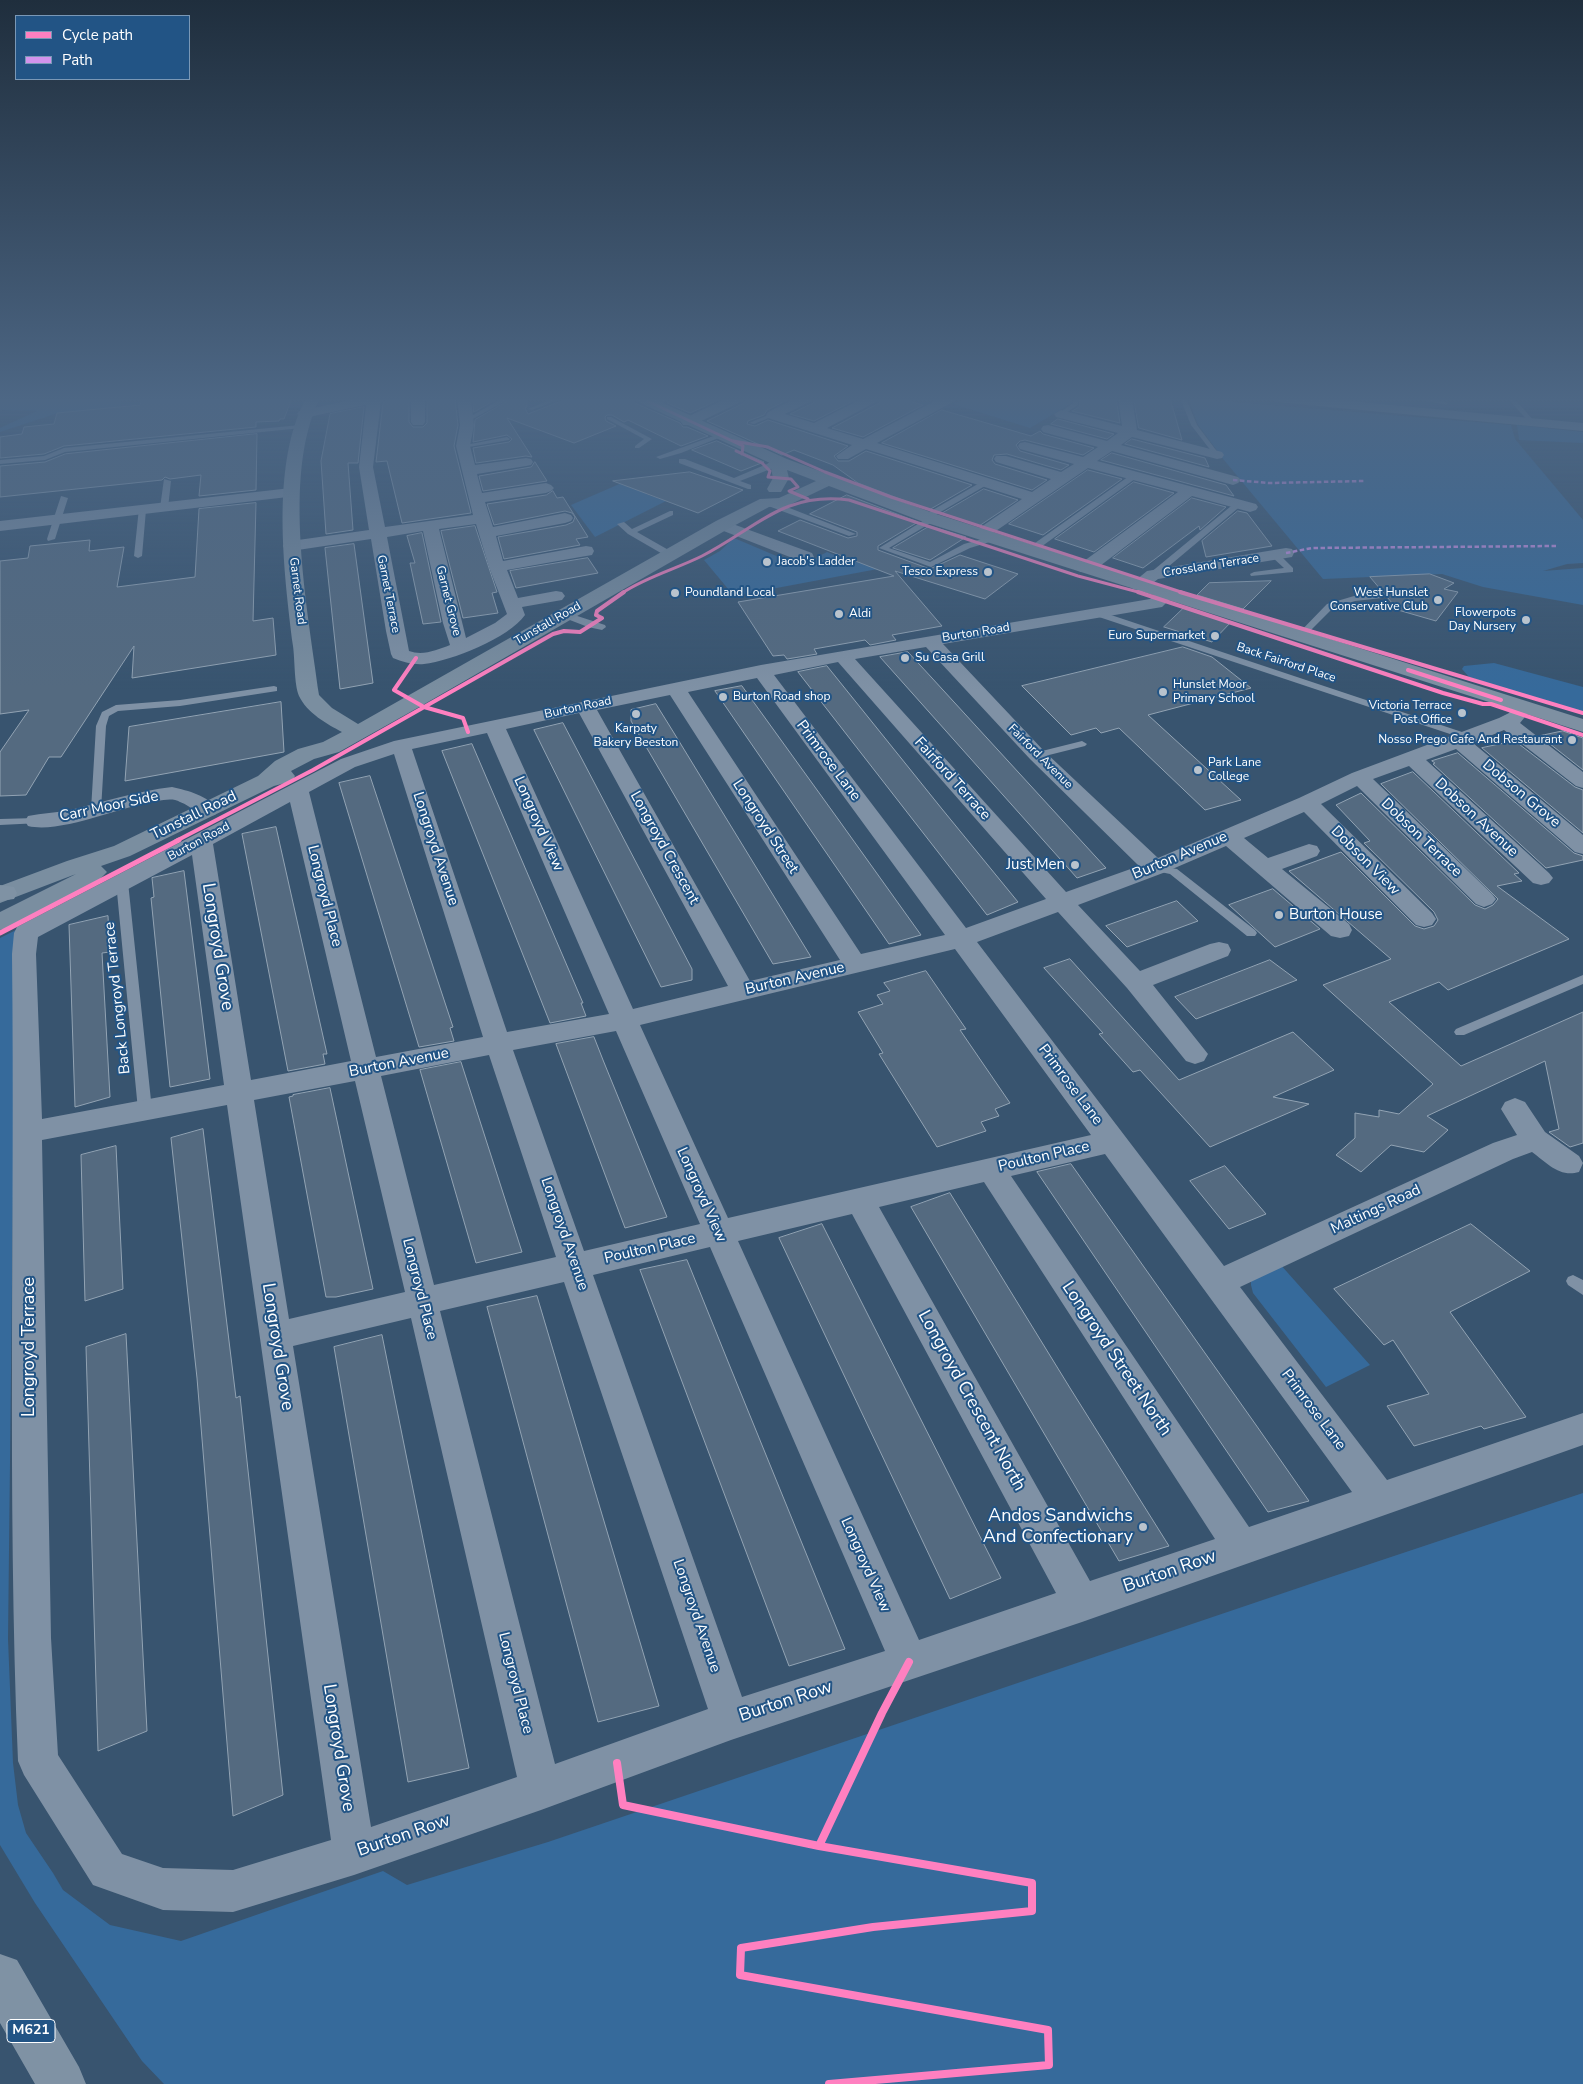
<!DOCTYPE html>
<html>
<head>
<meta charset="utf-8">
<style>
	body { margin:0 }
	#map { position:relative; width:1583px; height:2084px; overflow:hidden; background:#38546f; font-family:"Nunito Sans",sans-serif }
	canvas { display:block }
	.legend { position:absolute; left:15px; top:15px; width:175px; height:65px; box-sizing:border-box; background:#225485; border:1px solid #7a98b6; margin:0; padding:6px 9px; list-style:none; font-size:15px; color:#fff }
	.legend li { display:flex; align-items:center; gap:10px; height:25px }
	.legend b { width:25px; border:1px solid #7a98b6 }
</style>
</head>
<body>
<div id="map">
<canvas width="1583" height="2084"></canvas>
<ul class="legend">
<li><b style="height:6px;background:#ff80c0"></b>Cycle path</li>
<li><b style="height:6px;background:#d193ec"></b>Path</li>
</ul>
</div>
<script>
const g = document.querySelector('canvas').getContext('2d');
g.lineJoin = 'round';
function fillPath(path, color) { g.fillStyle = color; g.fill(path, 'evenodd'); }
function strokePath(path, color, width, dash) { g.strokeStyle = color; g.lineWidth = width; g.lineCap = dash ? 'butt' : 'round'; g.setLineDash(dash || []); g.stroke(path); }
function label(font, color, halo, rows, align = 'center') {
  g.font = font + ' "Nunito Sans",sans-serif'; g.lineWidth = 4; g.setLineDash([]); g.textBaseline = 'middle'; g.strokeStyle = halo; g.fillStyle = color; for (const [text, x, y, turn = 0] of rows) {
    g.save(); g.translate(x, y); g.rotate((+turn || 0) * Math.PI / 180); g.textAlign = isNaN(turn) ? turn : align; if (halo) g.strokeText(text, 0, 0); g.fillText(text, 0, 0); g.restore();
  }
}
const green = new Path2D(`
	M0 398H122L120 407 58 413 0 432V428L37 411 0 410Z
	M965 398H1072V403L1030 428 953 404Z
	M1188 398 1511 425 1515 439 1583 520V563L1567 564 1543 571 1583 568V605L1483 587 1442 574 1323 579 1224 460 1198 425Z
	M1517 425 1583 432V443L1519 440Z
	M631 479 639 491 645 490 646 494 666 501 595 537 571 505Z
	M734 538 800 566 827 552 854 563 859 560 883 568 734 596 704 560 720 551Z
	M1494 663 1583 687V713L1469 677 1462 669 1464 666Z
	M16 930 8 1639 13 1763 18 1805 26 1833 53 1873 63 1890 110 1925 181 1941 383 1871 407 1885 548 1842 1319 1581 1583 1493V2084H164L142 2061 35 1903 0 1845V938Z
	M1279 1263 1370 1365 1326 1387 1253 1293 1251 1285V1279Z`);
const building = new Path2D(`
	M141 398H292L284 419H280L279 421 256 422V427L64 446 44 454 0 458V437L22 434 24 427 54 424 57 413 140 405Z
	M389 398H409V422L413 427H423L427 423V398H455L458 425 454 446 471 513 402 523 387 461 376 462 383 403Z
	M473 398H499L474 412Z
	M513 398H527V407L525 408 528 414 569 398H632L635 403 680 423 683 427H687L708 436 681 446 628 420 624 422 612 415H607L605 417 606 421 616 426 574 443 507 418 532 457 526 456 476 463 473 448 509 442 512 439 507 435 473 442 475 420Z
	M674 398H723L690 413 667 403Z
	M747 398H792L767 410 764 415 748 421 747 424 755 426 768 420 848 446 834 456 838 461H849L866 451 972 485 929 510 858 483 833 465 794 450 782 455 707 421 744 403Z
	M816 398H859L814 421 790 414 813 403Z
	M882 398H900L923 405 863 437 832 428 879 403Z
	M1080 398H1116L1120 423 1072 411 1079 407Z
	M1134 398H1170L1182 440 1139 428Z
	M364 407 358 463H348L353 530 326 534 321 461 330 414Z
	M942 410 1031 436 1040 431 1043 434 1094 448 1083 455 1025 440 1020 441 1016 445 1020 451 1069 465 1061 470 1007 454 994 455 992 460 995 464 1047 480 1032 490 882 443Z
	M1058 419 1114 434 1107 439 1051 424Z
	M257 434 256 490 199 496 201 475 170 479 165 477 162 480 0 497V466L45 462 65 454Z
	M1132 439 1205 458 1209 467 1125 444Z
	M717 441 764 462 741 471 692 450Z
	M1112 453 1226 485 1234 496 1101 460Z
	M535 462 547 481 483 491 479 476 531 467Z
	M1088 470 1122 479 1043 535 1009 524Z
	M690 472 743 490 698 513 613 481Z
	M1134 482 1174 493 1094 552 1055 539Z
	M984 489 1018 500 979 526 941 514Z
	M553 491 557 498 563 497 588 537 576 539 580 545 504 559 498 537 566 525 573 522 575 517 572 513 565 511 494 525 487 504 546 495Z
	M847 495 918 522 878 546V550L930 569 960 555 1018 574 985 599 895 571 942 626 892 635 896 640 870 645 865 640 814 649 817 654 787 659 784 655 773 656 738 602 894 576 778 531 800 520 848 538 857 536V532L810 514Z
	M1192 498 1226 507 1200 530 1199 526 1143 568 1113 558Z
	M256 503 253 621 273 618 276 655 132 678 134 646 61 757H49L26 795 0 796V752L29 710 0 714V561L28 558 30 546 90 540 89 551 124 547 117 587 195 577 199 509Z
	M1238 511 1247 513 1272 546 1206 557 1202 541Z
	M475 526 497 592 492 593 498 613 463 618 441 531Z
	M930 526 966 537 930 560 893 548Z
	M422 533 441 622 423 624 410 563H415L407 536Z
	M354 544 373 683 340 689 325 548Z
	M588 558 598 573 516 588 510 571Z
	M1430 574 1454 583 1444 589 1458 592 1436 621 1398 610 1370 577Z
	M1271 581 1243 609 1197 595 1209 583Z
	M1185 607 1231 622 1212 642 1164 627Z
	M1183 647 1212 657 1251 688 1148 715 1241 800 1205 810 1119 728 1101 733 1096 728 1071 735 1022 686Z
	M908 652 932 678 1106 868 1077 878 880 657Z
	M827 666 942 809 1018 902 987 915 798 672Z
	M742 686 838 819 921 935 889 944 715 691Z
	M281 702 284 752 125 781 129 727Z
	M656 704 674 733 811 957 773 964 631 721V710Z
	M563 723 692 969V980L661 987 534 730Z
	M1563 731 1583 738V770L1540 736Z
	M1515 741 1575 787 1583 790V833L1482 748Z
	M472 744 583 1003H581L586 1016 550 1023 442 751Z
	M1458 753 1574 853 1583 856V860L1546 868 1433 764 1435 763 1432 761Z
	M1413 772 1519 873 1514 874 1522 881 1497 886 1569 939 1448 990 1439 982 1389 1002 1461 1066 1583 1012V1143L1570 1147 1549 1132 1559 1129 1545 1061 1427 1116 1448 1130 1424 1152 1391 1145 1361 1172 1336 1155 1355 1138V1113L1379 1117V1110L1399 1114 1433 1084 1323 985 1391 959 1289 871 1341 852 1415 926 1424 929 1434 926 1438 920 1434 912 1364 843 1370 841 1336 805 1361 793 1475 905 1485 909 1493 905 1498 899 1381 784Z
	M370 776 453 1027 450 1028 454 1041 419 1047 339 783Z
	M276 827 327 1054H323L325 1064 288 1071 242 834Z
	M184 871 210 1079 170 1087 151 898 154 897 152 878Z
	M1273 889 1320 929 1275 947 1229 905Z
	M1177 901 1198 921 1127 947 1106 926Z
	M108 916 110 952 102 953 110 1097 75 1107 69 925Z
	M1070 959 1179 1080 1293 1032 1334 1070 1273 1097 1309 1104 1210 1147 1140 1070 1133 1072 1099 1034 1103 1033 1044 968Z
	M1270 960 1297 980 1196 1019 1175 997Z
	M926 971 966 1029 960 1030 1010 1103 995 1109 999 1116 981 1122 986 1131 937 1147 879 1054 883 1053 858 1012 883 1004 877 995 890 991 884 983Z
	M594 1037 603 1060 667 1217 625 1228 556 1044Z
	M461 1062 522 1252 476 1263 420 1070Z
	M330 1088 373 1289 336 1297H326L289 1097 293 1096V1095Z
	M203 1129 236 1398 240 1396 283 1795 233 1816 197 1378 171 1138Z
	M116 1146 123 1289 85 1301 81 1155Z
	M1071 1164 1256 1425 1309 1501 1268 1512 1037 1172Z
	M1225 1166 1266 1214 1229 1229 1190 1181Z
	M950 1193 1070 1388 1169 1546 1119 1561 911 1207Z
	M822 1224 1001 1578 950 1599 779 1238Z
	M1471 1224 1530 1271 1450 1312 1526 1417 1484 1429 1481 1426 1414 1446 1387 1406 1429 1394 1393 1340 1384 1345 1334 1289Z
	M687 1260 731 1369 845 1649 789 1666 640 1270Z
	M537 1296 659 1706 598 1722 487 1307Z
	M126 1334 147 1731 98 1751 86 1347Z
	M382 1335 469 1768 408 1782 334 1347Z`);
const lane = new Path2D(`
	M503 398H511L469 421 464 420Z
	M555 398H564L532 410 527 409Z
	M664 398H672L656 406 651 405Z
	M1072 398H1078V405L1063 415H1059V413L1073 403Z
	M1180 398H1186L1197 425 1219 454V456H1215L1191 425Z
	M1411 398H1427L1449 403 1446 405Z
	M1507 398H1514L1534 421V423H1530Z
	M771 414 776 415 754 424 749 423Z
	M607 417H611L652 439 639 448H635V446L644 439 607 419Z
	M300 425 303 427 302 428 65 452 45 460 0 464V460L44 456 64 448Z
	M719 434 722 436 721 437 681 453 660 459 656 457Z
	M507 437 510 439 509 440 463 448 460 446Z
	M679 459H685L734 478 767 464 774 459 781 461 773 468 740 481 751 485V489H748L679 463Z
	M1132 474 1139 476 1034 552H1028V548Z
	M164 479 171 481 168 508 164 510 160 508Z
	M983 481 990 483 932 517 935 519 934 521 889 548 930 562 964 544 993 536H996V540L970 548 931 567 879 548 926 519 923 517 924 515Z
	M61 496 68 498 55 539 48 541 47 539Z
	M763 500H769L856 534 849 536 763 504Z
	M1236 502 1243 504 1156 577H1150V573Z
	M139 508 146 510 142 556 138 558 134 556Z
	M670 511H673V515L637 532 672 552V556H666L628 534 617 524 624 522 632 529Z
	M1272 553H1278L1293 568V572L1251 576 1250 574 1254 572 1284 568 1272 557Z
	M1379 593 1382 594V598L1355 601 1333 608 1302 639 1295 637 1327 604 1354 596Z
	M1096 610 1471 735 1473 737 1468 740 1093 615 1092 613Z
	M565 612 605 625 606 627 602 630 588 627 562 617 561 615Z
	M274 686 277 687V691L180 706 118 711 109 716 106 726 101 810 96 813 91 810 96 726 102 712 116 705 180 700Z
	M1082 741 1087 744 1085 746 1037 758 1032 755 1034 753Z
	M36 818 40 819 41 821 40 823 0 825V819Z
	M1155 865 1177 869 1255 930 1257 933 1255 936H1247L1170 874 1151 870 1150 868 1151 866Z
	M122 878 128 882 152 1110 150 1114H140L138 1110 116 882Z
	M1583 975V984L1464 1035H1456L1454 1032 1456 1029Z
	M1573 1275 1583 1280V1295L1568 1285 1566 1281 1568 1277Z`);
const street = new Path2D(`
	M360 398H387L381 402 373 467 385 527 473 515 456 446 460 425 457 398H471L474 425 470 446 475 465 526 458 531 459 533 462 531 465 526 466 477 474 482 493 546 483 551 485 554 488 551 491 546 493 485 502 493 527 565 513 571 515 573 518 571 521 565 523 496 536 503 561 586 546 592 547 594 551 592 555 586 556 507 570 518 598 556 591 562 592 565 596 562 600 522 607 525 615C509 638 451 661 424 664 414 665 403 662 393 658L391 654 386 631 371 539 291 551 285 550 283 546 285 542 291 541 369 530 359 467 366 405 304 418 297 414 299 411ZM476 524 489 567 507 614 495 623 466 638 439 529ZM423 531 443 623 450 645C437 650 423 656 409 651L387 537Z
	M411 398H425V422L423 425H413L411 422Z
	M727 398H745L743 401 693 425H683L681 422 683 419Z
	M796 398H814L812 401 785 414 814 423 863 398H880L878 401 827 428 863 439 940 398H957L955 401 877 443 1032 492 1051 479 996 462 994 459 996 456H1006L1061 472 1074 464 1020 449 1018 446 1020 443 1025 442 1083 457 1098 447 1043 432 1041 429 1043 426 1048 425 1107 441 1118 433 1056 417 1054 414 1061 410 1122 426 1118 398H1132L1137 430 1222 452 1224 455 1222 458 1217 459 1132 437 1121 445 1238 477 1241 480 1238 483 1233 485 1112 451 1097 461 1256 504 1258 507 1256 510 1250 512 1192 496 1092 572H1080L1078 568 1080 564 1178 492 1088 468 987 537H975L973 534 975 531 1022 499 866 449 848 459H838L836 456 852 445 768 418 766 415 768 412Z
	M1268 398H1319L1583 423V431L1275 402Z
	M291 488 296 490 299 493 296 496 0 531V521Z
	M722 520 812 553 814 557 812 561H800L716 528 714 525 716 522Z
	M1286 548 1292 549 1294 553 1292 557 1158 579C1150 585 1144 591 1133 589L1130 585 1147 571 1153 570Z
	M1166 589 1172 590 1175 594 1162 607 943 644 1044 751 1158 858 1299 798 1352 773 1499 718 1509 713 1516 703 1523 701 1530 703 1533 707 1520 723 1583 772V788L1576 786 1504 730 1473 743 1583 835V854L1575 852 1456 749 1426 760 1549 873 1553 878 1549 883 1541 885 1533 883 1409 766 1373 779 1492 894 1496 899 1492 904 1484 907 1476 904 1357 786 1321 804 1432 913 1436 919 1432 925 1424 927 1416 925 1304 812 1244 838 1268 858 1309 844 1317 846 1320 851 1317 856 1282 869 1349 924 1352 930 1349 936 1340 938 1331 936 1226 846 1163 873 1078 905 1140 971 1210 944 1219 942 1228 944 1231 950 1228 956 1153 985 1208 1054 1204 1061 1195 1064 1186 1061 1127 988 1058 912 977 942 1224 1266 1493 1143 1517 1135 1501 1109 1505 1102 1515 1098 1525 1102 1545 1132 1579 1156 1583 1163 1579 1172C1560 1178 1547 1163 1532 1152L1513 1159 1240 1287 1387 1480 1583 1413V1445L1082 1622 731 1740 541 1810 354 1875 233 1912 163 1910 93 1885 24 1775 18 1761C7 1492 15 1223 12 954L14 933 17 927 341 759 394 741 761 665 1150 599 1160 590ZM926 647 1030 759 1139 866 1066 892 855 659ZM838 662 1046 899 966 928 774 675ZM757 678 945 935 861 954 688 692ZM670 695 840 960 750 981 597 710ZM579 713 728 986 633 1009 506 729ZM487 733 609 1014 507 1032 412 749ZM394 754 483 1037 376 1057 309 792 355 767ZM290 802 351 1061 251 1080 213 844ZM192 855 224 1085 42 1119 36 954 38 937ZM955 949 1091 1135 728 1218 640 1025ZM616 1031 700 1224 584 1251 513 1050ZM489 1055 556 1257 434 1285 381 1076ZM355 1081 405 1292 289 1319 254 1100ZM227 1105 331 1840 233 1870 163 1868 122 1854 58 1755 51 1638 42 1140ZM1105 1154 1352 1492 1249 1527 1011 1176ZM984 1182 1215 1539 1090 1581 879 1207ZM852 1214 1056 1593 919 1640 738 1241ZM710 1247 885 1651 742 1697 593 1275ZM564 1282 708 1709 555 1764 440 1311ZM411 1318 517 1777 371 1827 293 1346Z
	M172 787C189 791 207 795 218 810L215 815C199 819 194 807 180 802 173 798 165 800 157 801 122 806 61 834 28 826L25 821 28 816C42 813 56 813 70 810 104 802 137 791 172 787Z`);
const secondary = new Path2D(`
	M306 398H320C281 475 308 611 319 695L332 708 358 724 716 521 760 499 779 498 827 476 833 478 835 481 833 484 787 506 769 507 728 529 421 706 339 752 314 759 291 771 295 776 292 781 274 786 130 856 101 866 107 872 95 884 9 928 0 930V912L76 874 0 903V886L67 861 114 846 258 776 275 761 298 749 323 742 342 732C327 724 307 713 299 696 294 684 295 660 293 646 284 573 270 465 306 398Z`);
const primary = new Path2D(`
	M634 398H652L787 459 933 513 1583 719V732L921 521 787 470 789 478 781 492H769L767 489 773 478 770 463 636 401Z`);
const highway = new Path2D(`
	M0 885 14 887 17 893 14 899 0 901Z
	M0 1954 17 1960 79 2067 86 2084H35L0 2023Z`);
const quiet = new Path2D(`
	M1233 480 1269 483 1364 481
	M1286 553 1312 548 1557 546`);
const cyclewayFar3 = new Path2D(`
	M641 398 743 446 742 454
	M733 441 768 447 825 472 891 497 1184 593
	M736 451 762 463 770 471 768 477 791 479 798 487 789 491 808 499
	M622 593C648 576 676 569 702 556 755 529 784 491 849 500L1078 576 1142 593`);
const cyclewayFar2 = new Path2D(`
	M1138 592 1443 693 1483 704H1491L1583 735
	M1180 592 1583 713
	M416 658 394 690 424 707 463 718 468 732
	M1408 670 1501 700
	M176 841 313 770 553 634 564 631 580 632 602 618 596 615 597 611 624 592`);
const cyclewayFar1 = new Path2D(`
	M0 933 179 840`);
const cycleway = new Path2D(`
	M617 1763 623 1805 819 1846 1032 1883V1911L873 1927 741 1948 740 1975 1048 2030 1049 2065 829 2084
	M819 1846 882 1713 909 1662`);
const markers = [
	[767,562,5,"#b9c3cd"],
	[988,572,5,"#b9c3cd"],
	[675,593,5,"#b9c3cd"],
	[1438,600,5,"#b9c3cd"],
	[839,614,5,"#b9c3cd"],
	[1526,620,5,"#b9c3cd"],
	[1215,636,5,"#b9c3cd"],
	[905,658,5,"#b9c3cd"],
	[1163,692,5,"#b9c3cd"],
	[723,697,5,"#b9c3cd"],
	[1462,713,5,"#b9c3cd"],
	[636,714,5,"#b9c3cd"],
	[1572,740,5,"#b9c3cd"],
	[1198,770,5,"#b9c3cd"],
	[1075,865,5,"#b9c3cd"],
	[1279,915,5,"#b9c3cd"],
	[1143,1527,5,"#b9c3cd"]
];
const farPoinames = [
	["Jacob's Ladder",777,562],
	["Tesco Express",978,572,"right"],
	["Poundland Local",685,593],
	["West Hunslet",1428,593,"right"],
	["Conservative Club",1428,607,"right"],
	["Flowerpots",1516,613,"right"],
	["Day Nursery",1516,627,"right"],
	["Aldi",849,614],
	["Euro Supermarket",1205,636,"right"],
	["Su Casa Grill",915,658],
	["Hunslet Moor",1173,685],
	["Primary School",1173,699],
	["Burton Road shop",733,697],
	["Victoria Terrace",1452,706,"right"],
	["Post Office",1452,720,"right"],
	["Karpaty",636,729,"center"],
	["Bakery Beeston",636,743,"center"],
	["Nosso Prego Cafe And Restaurant",1562,740,"right"],
	["Park Lane",1208,763],
	["College",1208,777]
];
const farStreetnames = [
	["Crossland Terrace",1211,566,-9],
	["Garnet Road",297,591,83],
	["Garnet Terrace",388,594,79],
	["Garnet Grove",448,601,76],
	["Tunstall Road",548,624,-30],
	["Burton Road",976,633,-9],
	["Back Fairford Place",1286,663,18],
	["Burton Road",578,708,-12],
	["Fairford Avenue",1040,757,45],
	["Burton Road",199,842,-28]
];
const shields = [
	[31,2031,48]
];
const shieldNames = [
	["M621",31,2031]
];
const streetNames = [
	["Primrose Lane",828,761,53],
	["Fairford Terrace",952,779,48],
	["Dobson Grove",1521,794,40],
	["Carr Moor Side",109,807,-12],
	["Tunstall Road",194,816,-26],
	["Dobson Avenue",1476,818,43],
	["Longroyd View",538,824,66],
	["Longroyd Street",765,827,57],
	["Dobson Terrace",1421,838,44],
	["Longroyd Crescent",664,848,61],
	["Longroyd Avenue",435,849,72],
	["Burton Avenue",1180,856,-23],
	["Dobson View",1365,861,45],
	["Longroyd Place",324,896,76],
	["Burton Avenue",795,979,-13],
	["Back Longroyd Terrace",118,998,-96],
	["Burton Avenue",399,1063,-11],
	["Primrose Lane",1070,1085,53],
	["Poulton Place",1044,1157,-13],
	["Longroyd View",701,1195,66],
	["Maltings Road",1376,1210,-25],
	["Longroyd Avenue",564,1234,71],
	["Poulton Place",650,1249,-13],
	["Longroyd Place",419,1289,76],
	["Primrose Lane",1313,1410,53],
	["Longroyd View",865,1565,66],
	["Longroyd Avenue",696,1616,71],
	["Longroyd Place",515,1683,76]
];
const poiNames = [
	["Just Men",1065,865],
	["Burton House",1289,915,"left"]
];
const nearStreetnames = [
	["Longroyd Grove",217,947,81],
	["Longroyd Terrace",30,1347,-90],
	["Longroyd Grove",277,1347,81],
	["Longroyd Street North",1116,1359,56],
	["Longroyd Crescent North",971,1401,61],
	["Burton Row",1170,1572,-19],
	["Burton Row",786,1702,-18],
	["Longroyd Grove",338,1748,81],
	["Burton Row",404,1836,-19]
];
const nearPoinames = [
	["Andos Sandwichs",1133,1517],
	["And Confectionary",1133,1538]
];
fillPath(green, '#366a9b');
fillPath(building, '#546a80');
strokePath(building, '#92a3b3', 1);
fillPath(lane, '#7f91a5');
fillPath(street, '#7f91a5');
fillPath(secondary, '#7a8ea0');
fillPath(primary, '#7e90a2');
fillPath(highway, '#7f92a4');
strokePath(quiet, '#d193ec', 2.5, [4.5, 2.5]);
strokePath(cyclewayFar3, '#ff80c0', 3);
strokePath(cyclewayFar2, '#ff80c0', 4);
strokePath(cyclewayFar1, '#ff80c0', 5);
strokePath(cycleway, '#ff80c0', 8);
const sky = g.createLinearGradient(0, 0, 0, 690);
sky.addColorStop(0, '#1f2e3d');
sky.addColorStop(0.58, '#4d6785');
sky.addColorStop(1, '#4d678500');
g.fillStyle = sky;
g.fillRect(0, 0, 1583, 690);
for (const [x, y, r, color] of markers) { const dot = new Path2D(); dot.arc(x, y, r, 0, 2 * Math.PI); g.fillStyle = color; g.fill(dot); strokePath(dot, '#225485', 2); }
label('12px', '#fff', '#225485', farPoinames, 'left');
label('12px', '#fff', '#225485', farStreetnames);
for (const [x, y, w] of shields) { const box = new Path2D(); box.roundRect(x - w / 2, y - 11.5, w, 23, 4); g.fillStyle = '#225485'; g.fill(box); strokePath(box, '#fff', 1); }
label('bold 14px', '#fff', null, shieldNames);
label('15px', '#fff', '#225485', streetNames);
label('15px', '#fff', '#225485', poiNames, 'right');
label('18px', '#fff', '#225485', nearStreetnames);
label('18px', '#fff', '#225485', nearPoinames, 'right');
</script>
</body>
</html>
